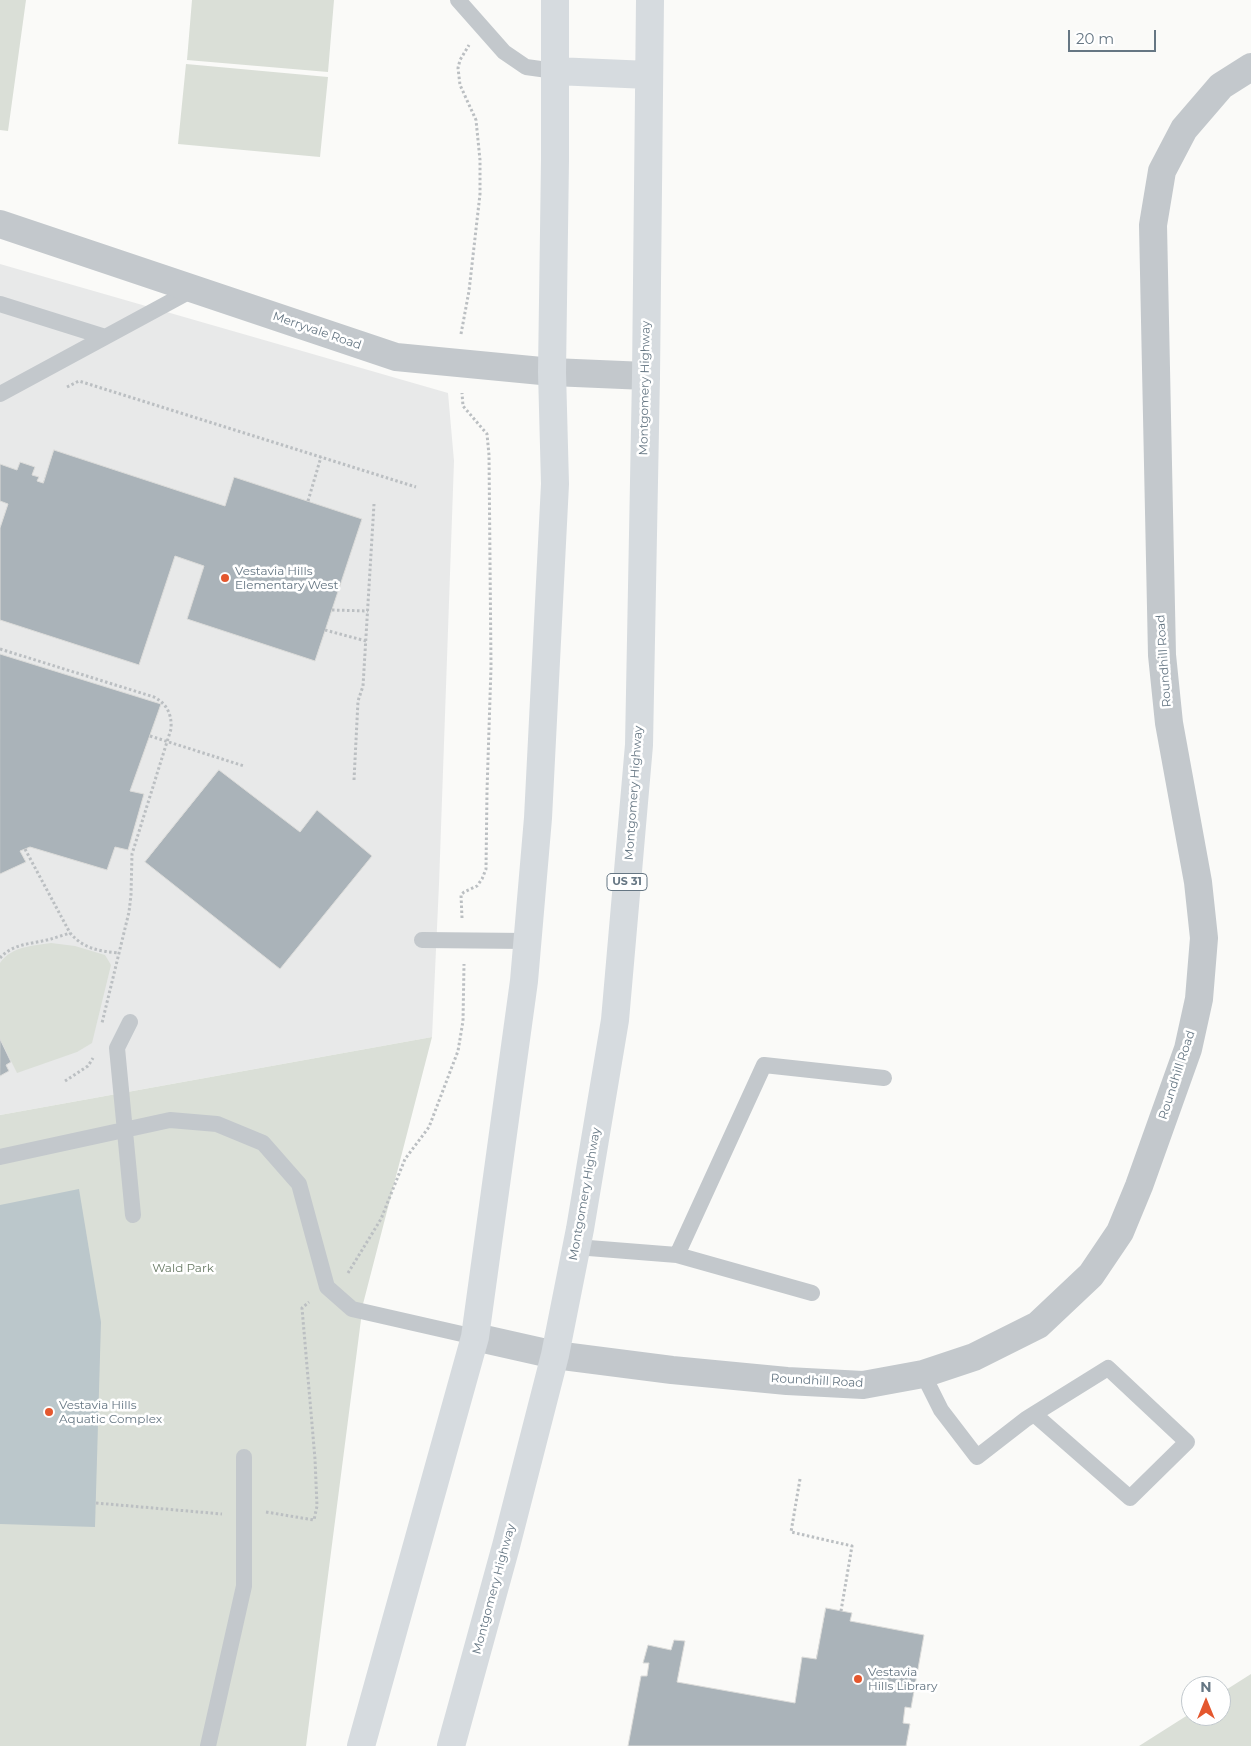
<!DOCTYPE html>
<html>
<head>
<meta charset="utf-8">
<style>
	body { margin:0 }
	#map { position:relative; width:1251px; height:1746px; overflow:hidden; background:#fafaf8; font-family:Montserrat,sans-serif }
	canvas { display:block }
	.north { position:absolute; left:1181px; top:1676px; width:50px; height:50px; box-sizing:border-box; background:#fff; border:1px solid #c1c8cd; border-radius:50%; rotate:0deg; font-size:14px; font-weight:700; line-height:20px; text-align:center; color:#657683 }
	.north::after { content:''; display:block; margin:auto; width:18px; height:22px; background:#e4572e; clip-path:polygon(50% 0,100% 100%,50% 72%,0 100%) }
	.scale { position:absolute; left:1068px; top:30px; width:88px; height:22px; box-sizing:border-box; border:2px solid #657683; border-top:0; padding-left:6px; font-size:15px; line-height:18px; white-space:nowrap; color:#657683; -webkit-text-stroke:4px #fff; paint-order:stroke }
</style>
</head>
<body>
<div id="map">
<canvas width="1251" height="1746"></canvas>
<div class="north">N</div>
<div class="scale">20 m</div>
</div>
<script>
const g = document.querySelector('canvas').getContext('2d');
g.lineJoin = 'round';
function fillPath(path, color) { g.fillStyle = color; g.fill(path, 'evenodd'); }
function strokePath(path, color, width, dash) { g.strokeStyle = color; g.lineWidth = width; g.lineCap = dash ? 'butt' : 'round'; g.setLineDash(dash || []); g.stroke(path); }
function label(font, color, halo, rows, align = 'center') {
  g.font = font + ' Montserrat,sans-serif'; g.lineWidth = 5; g.setLineDash([]); g.textBaseline = 'middle'; g.strokeStyle = halo; g.fillStyle = color; for (const [text, x, y, turn = 0] of rows) {
    g.save(); g.translate(x, y); g.rotate((+turn || 0) * Math.PI / 180); g.textAlign = isNaN(turn) ? turn : align; if (halo) g.strokeText(text, 0, 0); g.fillText(text, 0, 0); g.restore();
  }
}
const built = new Path2D(`
	M0 264 448 393 454 461 439 884 432 1037 0 1115Z`);
const green = new Path2D(`
	M0 0H26L8 131 0 130Z
	M192 0H334L328 72 187 60Z
	M186 64 328 77 320 157 178 144Z
	M51 943 75 946 105 955 111 965 92 1043 77 1052 17 1073 0 1039V963C12 946 32 946 51 943Z
	M432 1037 363 1304 306 1746H0V1115Z
	M1251 1674V1746H1139L1191 1713V1716H1221V1693Z`);
const water = new Path2D(`
	M79 1189 101 1322 95 1527 0 1524V1205Z`);
const building = new Path2D(`
	M54 450 225 506 234 477 362 519 315 661 187 619 204 566 175 556 139 665 0 620V528L8 504 0 501V464L17 470 20 462 35 467 32 475 39 477 37 481 43 483Z
	M0 654 161 704 130 791 144 794 128 850 115 847 107 870 30 847 20 851 26 862 0 874Z
	M219 770 300 832 317 810 372 856 280 969 145 862Z
	M0 1039 11 1062 6 1065 9 1071 0 1076Z
	M826 1608 852 1613 850 1621 924 1635 911 1708 905 1707 903 1723 910 1724 906 1746H628L641 1676H647L649 1663H643L648 1645 671 1650 674 1640 685 1641 677 1682 795 1703 802 1657 816 1659Z`);
const path = new Path2D(`
	M461 334 469 291 480 194V160L476 120 460 85 458 68 460 60 469 45
	M67 387 79 381 416 487
	M308 501 321 457
	M332 610 368 611
	M325 630 366 641
	M0 649 154 697C167 704 172 714 171 729L132 854 131 895 129 912 102 1023
	M150 736 244 766
	M354 780 358 701 363 686 374 504
	M25 849 70 933C84 949 99 951 119 953
	M462 918 461 895 464 892 477 886 482 879 486 869 487 791 491 667 489 455 487 434 463 406 462 393
	M0 958C13 943 33 944 51 939 57 937 64 935 70 933
	M65 1081 88 1066 93 1058
	M348 1273 381 1219 405 1159 429 1127 458 1051 463 1021 464 964
	M800 1479 791 1532 852 1546 841 1611
	M96 1503 222 1514
	M266 1512 314 1520 317 1506 315 1459 302 1308 309 1302`);
const service = new Path2D(`
	M458 0 504 52 526 67 555 71
	M0 304 105 337
	M0 394 194 289
	M422 940 527 941
	M130 1022 117 1048 133 1215
	M0 1157 170 1120 217 1124 263 1143 299 1184 327 1287 352 1309 475 1337
	M576 1247 677 1255 812 1293
	M677 1255 764 1065 884 1078
	M923 1374 941 1410 977 1457 1026 1419 1034 1414 1108 1368 1187 1442 1130 1498 1034 1414
	M208 1746 244 1586V1457`);
const minor = new Path2D(`
	M0 224 396 357 552 372 646 376
	M475 1337 555 1355 672 1370 787 1381 863 1385 923 1374 974 1357 1038 1325 1091 1275 1120 1232 1139 1186 1188 1049 1199 999 1204 938 1198 882 1169 723 1162 655 1153 225 1162 171 1184 129 1221 86 1251 67`);
const primary = new Path2D(`
	M555 71 649 75
	M361 1746 475 1337 524 981 538 818 555 484 552 372 555 160V0
	M451 1746 506 1546 555 1355 580 1229 615 1020 639 745 646 376 650 0`);
const markers = [
	[225,578,5,"#e4572e"],
	[49,1412,5,"#e4572e"],
	[858,1679,5,"#e4572e"]
];
const shields = [
	[627,882,40]
];
const shieldNames = [
	["US 31",627,882]
];
const streetNames = [
	["Merryvale Road",317,331,19],
	["Montgomery Highway",645,388,-89],
	["Roundhill Road",1164,661,-94],
	["Montgomery Highway",634,793,-86],
	["Roundhill Road",1177,1075,-72],
	["Montgomery Highway",585,1194,-80],
	["Roundhill Road",817,1381,3],
	["Montgomery Highway",494,1589,-75]
];
const poiNames = [
	["Vestavia Hills",235,571],
	["Elementary West",235,585],
	["Vestavia Hills",59,1405],
	["Aquatic Complex",59,1419],
	["Vestavia",868,1672],
	["Hills Library",868,1686]
];
const parkNames = [
	["Wald Park",183,1268]
];
fillPath(built, '#e8e9e9');
fillPath(green, '#dadfd7');
fillPath(water, '#bbc7cb');
fillPath(building, '#aab3b9');
strokePath(building, '#dcdcda', 1);
strokePath(path, '#bbbfc2', 3, [2.5, 2.5]);
strokePath(service, '#c3c8cc', 16);
strokePath(minor, '#c3c8cc', 28);
strokePath(primary, '#d6dbdf', 28);
for (const [x, y, r, color] of markers) { const dot = new Path2D(); dot.arc(x, y, r, 0, 2 * Math.PI); g.fillStyle = color; g.fill(dot); strokePath(dot, '#fff', 2); }
for (const [x, y, w] of shields) { const box = new Path2D(); box.roundRect(x - w / 2, y - 8.5, w, 17, 4); g.fillStyle = '#fff'; g.fill(box); strokePath(box, '#657683', 1); }
label('bold 11px', '#657683', null, shieldNames);
label('12px', '#657683', '#fff', streetNames);
label('12px', '#657683', '#fff', poiNames, 'left');
label('12px', '#687a64', '#fff', parkNames);
</script>
</body>
</html>
